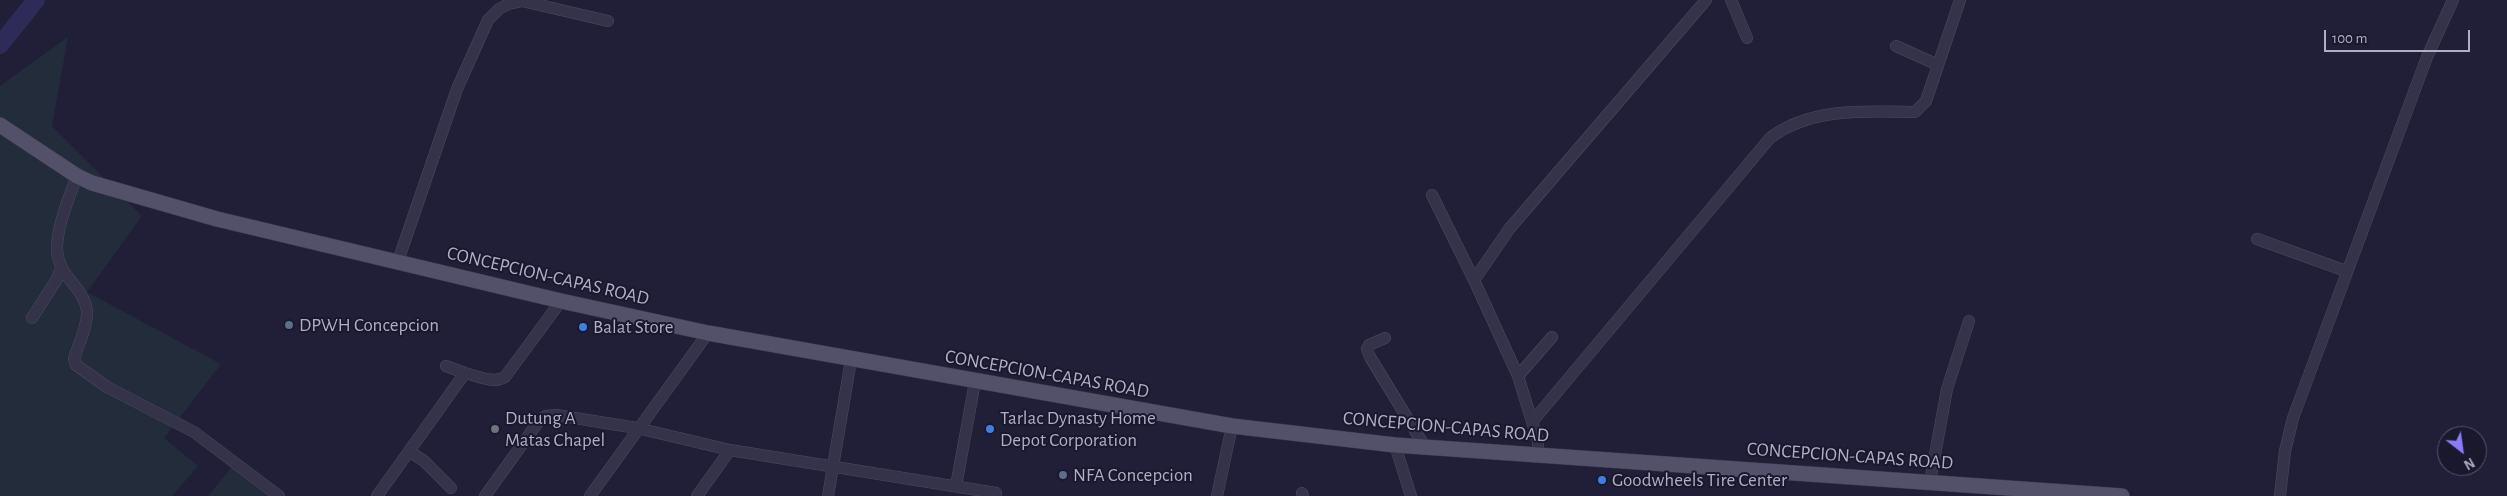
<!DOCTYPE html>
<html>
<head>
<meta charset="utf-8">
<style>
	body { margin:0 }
	#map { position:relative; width:2507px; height:496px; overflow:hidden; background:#211f38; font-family:"Alegreya Sans",sans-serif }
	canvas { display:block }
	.north { position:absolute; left:2437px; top:426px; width:50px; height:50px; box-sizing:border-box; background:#1a182d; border:1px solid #56546a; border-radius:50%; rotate:150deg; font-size:14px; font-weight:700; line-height:20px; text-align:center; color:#b0adc6 }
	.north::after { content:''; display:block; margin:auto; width:18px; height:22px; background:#8a7bfd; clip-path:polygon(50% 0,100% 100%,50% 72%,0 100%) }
	.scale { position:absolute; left:2324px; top:30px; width:146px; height:22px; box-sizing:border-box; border:2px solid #b0adc6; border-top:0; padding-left:6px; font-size:15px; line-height:18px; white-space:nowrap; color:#b0adc6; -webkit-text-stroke:4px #1a182d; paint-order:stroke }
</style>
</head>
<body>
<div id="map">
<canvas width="2507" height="496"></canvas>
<div class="north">N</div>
<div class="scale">100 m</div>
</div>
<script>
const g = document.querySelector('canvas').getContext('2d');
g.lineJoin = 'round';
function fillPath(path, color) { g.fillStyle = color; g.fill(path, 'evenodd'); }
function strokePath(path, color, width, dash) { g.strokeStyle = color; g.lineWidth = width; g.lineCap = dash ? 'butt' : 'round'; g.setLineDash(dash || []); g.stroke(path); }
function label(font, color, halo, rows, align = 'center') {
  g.font = font + ' "Alegreya Sans",sans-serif'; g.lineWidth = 4; g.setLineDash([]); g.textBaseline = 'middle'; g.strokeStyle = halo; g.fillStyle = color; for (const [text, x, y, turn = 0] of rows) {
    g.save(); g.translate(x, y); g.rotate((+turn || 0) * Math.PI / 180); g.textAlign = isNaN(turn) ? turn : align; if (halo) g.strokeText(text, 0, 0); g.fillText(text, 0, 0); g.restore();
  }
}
const green = new Path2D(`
	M68 37 52 126 142 216 87 292 221 364 164 438 198 466 172 496H0V86Z
	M232 467 271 496H208Z`);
const river = new Path2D(`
	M0 45 36 0`);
const street = new Path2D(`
	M1731 0 1747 38
	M1896 46 1938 65
	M77 176C69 197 53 236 58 257 62 278 85 290 87 311 88 325 78 345 74 359L76 365 107 387 194 432 279 496
	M1432 195 1474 280
	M2257 239 2346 271
	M398 261 457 89 488 20 499 9 509 4 522 1 608 21
	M32 318 57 279 61 268
	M1385 338 1369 345 1367 349 1370 357 1425 447
	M446 366 465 373
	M1518 376 1552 337
	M1532 422 1770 138C1810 107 1867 111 1915 112L1926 101 1960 0
	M1395 445 1411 496
	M409 451 424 461 451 488
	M1538 454V441L1518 376 1474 280 1510 228 1706 0
	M1930 482 1947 389 1969 321
	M956 486 975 382
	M1302 493 1303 496
	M377 496 465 373C478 376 493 384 505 377L561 301
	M485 496 539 421 546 416 556 415 637 428 730 450 996 493
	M590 496 708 333
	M697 496 730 450
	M828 496 851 360
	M1217 496 1232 426
	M2280 496 2285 451 2293 418 2427 57 2453 0`);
const primary = new Path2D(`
	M0 125 77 176 92 183 217 219 561 301 708 333 1232 426 1395 445 2122 496`);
const markers = [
	[289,325,5,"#5c6f8a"],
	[583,327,5,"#3f7fe0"],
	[495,429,5,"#6b7280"],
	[990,429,5,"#3f7fe0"],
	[1063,475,5,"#5c6f8a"],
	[1602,480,5,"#3f7fe0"]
];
const streetNames = [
	["CONCEPCION-CAPAS ROAD",548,276,13],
	["CONCEPCION-CAPAS ROAD",1047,374,10],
	["CONCEPCION-CAPAS ROAD",1446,427,5],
	["CONCEPCION-CAPAS ROAD",1850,456,4]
];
const poiNames = [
	["DPWH Concepcion",299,325],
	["Balat Store",593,327],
	["Dutung A",505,418],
	["Matas Chapel",505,440],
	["Tarlac Dynasty Home",1000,418],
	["Depot Corporation",1000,440],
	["NFA Concepcion",1073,475],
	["Goodwheels Tire Center",1612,480]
];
fillPath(green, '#222c3b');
strokePath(river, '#2f2b58', 18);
strokePath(street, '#4d4a61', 12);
strokePath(primary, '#3b394f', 16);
strokePath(street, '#353349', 11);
strokePath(primary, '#535069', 15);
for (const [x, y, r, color] of markers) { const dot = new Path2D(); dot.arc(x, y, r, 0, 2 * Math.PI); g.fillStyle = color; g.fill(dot); strokePath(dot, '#1a182d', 2); }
label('19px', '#b0adc6', '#1a182d', streetNames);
label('19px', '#b0adc6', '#1a182d', poiNames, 'left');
</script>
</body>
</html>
